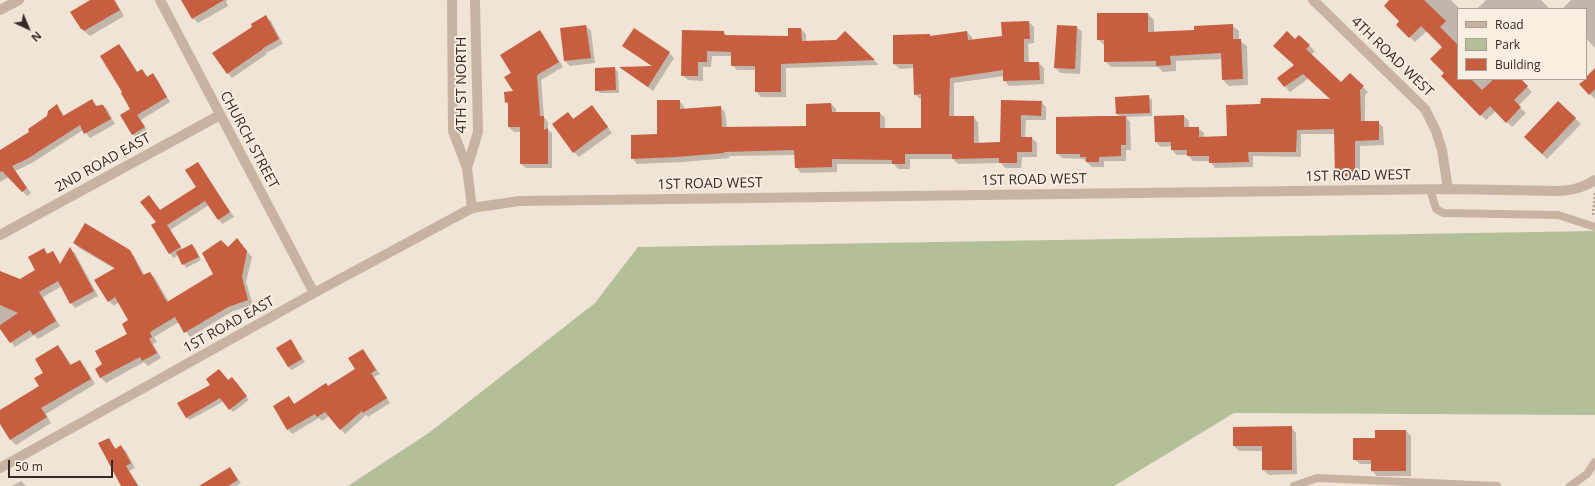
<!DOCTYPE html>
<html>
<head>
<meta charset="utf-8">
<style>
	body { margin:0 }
	#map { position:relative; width:1595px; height:486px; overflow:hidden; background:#f0e4d6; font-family:"Open Sans",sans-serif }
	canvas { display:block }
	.legend { position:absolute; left:1457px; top:8px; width:130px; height:72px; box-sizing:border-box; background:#f8eee2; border:1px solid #a99f96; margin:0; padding:5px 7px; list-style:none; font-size:12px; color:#332925 }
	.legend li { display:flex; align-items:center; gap:8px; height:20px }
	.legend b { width:20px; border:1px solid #a99f96 }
	.north { position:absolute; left:8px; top:8px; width:40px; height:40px; -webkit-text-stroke:3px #f8eee2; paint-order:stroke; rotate:136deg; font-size:11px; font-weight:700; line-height:16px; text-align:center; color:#332925 }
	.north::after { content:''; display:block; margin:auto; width:14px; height:18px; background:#332925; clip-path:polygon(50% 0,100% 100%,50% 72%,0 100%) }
	.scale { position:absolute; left:8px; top:460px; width:105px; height:18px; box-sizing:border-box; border:2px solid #332925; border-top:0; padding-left:5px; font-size:12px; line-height:14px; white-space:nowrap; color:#332925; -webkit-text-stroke:3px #f8eee2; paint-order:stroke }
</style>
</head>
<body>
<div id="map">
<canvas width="1595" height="486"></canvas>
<ul class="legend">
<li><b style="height:5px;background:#c8b3a3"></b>Road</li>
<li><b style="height:11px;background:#b2bf97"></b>Park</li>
<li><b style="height:11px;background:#c65e3f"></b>Building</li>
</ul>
<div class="north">N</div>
<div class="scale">50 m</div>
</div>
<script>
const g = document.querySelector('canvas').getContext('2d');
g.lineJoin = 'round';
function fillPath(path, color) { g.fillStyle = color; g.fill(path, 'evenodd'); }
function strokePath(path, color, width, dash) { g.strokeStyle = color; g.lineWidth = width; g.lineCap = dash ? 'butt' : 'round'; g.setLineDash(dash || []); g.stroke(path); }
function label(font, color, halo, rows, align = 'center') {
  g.font = font + ' "Open Sans",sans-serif'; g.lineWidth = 4; g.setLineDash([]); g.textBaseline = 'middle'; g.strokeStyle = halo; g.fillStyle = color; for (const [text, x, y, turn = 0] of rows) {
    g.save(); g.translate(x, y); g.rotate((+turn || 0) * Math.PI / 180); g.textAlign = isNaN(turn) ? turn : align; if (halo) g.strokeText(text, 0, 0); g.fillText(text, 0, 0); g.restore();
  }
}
const green = new Path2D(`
	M1595 231V415L1234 413 1114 486H348L430 432 595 303 638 247Z`);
const shadow = new Path2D(`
	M92 0H115L124 16 90 36 82 29Z
	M182 0H228L226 1 228 6 198 23 193 18Z
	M1390 0H1451L1460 9H1458V79H1519L1532 92 1518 106 1526 113 1512 127 1496 111 1486 120 1443 76 1445 73 1443 47 1427 31 1415 42 1397 25 1401 21Z
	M1486 0H1541L1550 9H1477Z
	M1571 0H1595V48L1586 38V9H1562Z
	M1148 14 1154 20V33L1195 31 1232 25 1239 31V40L1247 46 1248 85 1229 86 1223 80 1222 59 1176 61V71L1163 72 1158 67H1111L1105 61 1104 45 1098 39Z
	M266 17 271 21 283 44 266 53 267 54 232 78 214 54Z
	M1029 22 1034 27V43L1028 44 1029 63H1039L1044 68V84L1009 86 1004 80V76L954 83V117H973L978 122 979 144 1001 143 1002 101 1041 102 1046 107V120H1026L1025 138H1032L1037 143V157H1022L1021 168H1005L1001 163 958 164 953 159H910V169H898L894 164H837V172L801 173 796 167V155L729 156V158L683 162 637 164 632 158 658 135 679 101 684 106V110L720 107 725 112 727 128 807 127 831 104 836 109V113H880L885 118V129H922V99H920L915 94 914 68 900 69 894 64 930 35 932 37 967 32 972 37V41L1003 37Z
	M586 26 591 31 595 63 570 66 565 61Z
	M1077 27 1082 32 1080 74 1061 73 1055 68Z
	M801 29 806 34V42L837 41 845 32 879 65 786 68V97H761L756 91V70H737L732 65V56H712L711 67H703V81L688 80 682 75 724 32 727 36 790 37Z
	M540 32 544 36 563 67 541 80 544 117 548 122V130L552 133V168H526L521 164V132H514L509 127V105L506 102 515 92 513 73Z
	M1299 36 1315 51 1311 55 1341 84 1363 87 1368 92 1365 95V122H1378L1383 127 1384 145 1360 146V181H1341L1336 176V134H1301V157L1253 156V167L1215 168 1210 161H1193L1188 155H1177L1172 150V146L1161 147 1156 142 1184 116 1189 121V128H1198L1204 133V138L1228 137 1332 100 1309 78 1290 92 1278 78 1295 66 1296 40Z
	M119 45 123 49 138 73 142 70 148 77 153 75 157 79 170 102 141 120 148 132 138 139 133 134 132 109 124 92Z
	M623 46 669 53 674 58 653 91 621 68 653 67Z
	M615 68 618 72 619 93H600L596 90Z
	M1595 70V99L1580 84Z
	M1148 96 1152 100V116L1126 117 1130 122 1131 150H1126V161H1104V167H1092L1083 159 1062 158 1057 153 1120 117 1117 114 1116 98Z
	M92 101 97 106 102 104 107 109 115 124 90 138 83 130 32 163 15 171 31 193 27 196 9 177 0 182V151L30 132 48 117 57 105 64 116Z
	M1558 102 1581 124 1547 159 1525 137Z
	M597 112 612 133 579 157 574 152 568 114 574 119Z
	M198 163 234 217 222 224 209 205 170 230 183 250 192 245 196 249 201 260 186 268 178 255 174 258 170 254 152 225 157 222 149 197 161 211 198 188Z
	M74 243 129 251 134 256 145 276 150 273 155 278 169 302 214 275 228 248 241 244 252 257 246 282 253 305 233 311 190 337 179 322 154 337 157 342 153 344 161 358 148 366 144 362 106 383 101 378 96 369 104 365 128 334 130 321 119 302 114 306 109 301 115 269 79 248Z
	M70 249 75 253 98 296 75 308 71 303 62 286 43 297 60 326 38 339 34 335 15 347 0 327V275L20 280 36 270 44 250 49 255 53 253 61 264Z
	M291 340 305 362 292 370 288 367Z
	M58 347 63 352 72 366 79 361 85 367 95 384 46 414 51 423 16 445 11 440 0 422V411L41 386 44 373Z
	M363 350 380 374 374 377 390 403 368 417 366 415 345 434 329 416 322 421 319 418 292 434 288 429 289 397 295 405 329 387 357 369Z
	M219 370 229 381 236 382 249 400 233 412 224 401 190 420 186 417 211 385Z
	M1291 427 1296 433 1297 474 1269 475 1263 470V451H1239L1234 446Z
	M1406 431 1411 436V476H1377L1372 471V464H1360L1354 459 1376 439Z
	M109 439 116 449 121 447 126 451 135 468 129 471 139 486 120 485 121 484Z
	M230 468 241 483 236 486H212Z
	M21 481 26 486H12Z`);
const building = new Path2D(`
	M90 0H114L120 10 84 31 82 29H81L70 12Z
	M181 0H224L192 19Z
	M1389 0H1424L1446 21 1440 27 1458 45V79H1471L1482 90 1494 79H1521L1528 86 1514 100 1521 107 1506 123 1490 106 1480 116 1441 76 1444 73 1430 59 1442 47 1421 26 1409 38 1396 25 1399 21 1384 6Z
	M1097 13H1148V32L1194 30V26L1233 24V39H1241L1243 79 1222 80 1221 53 1170 56 1171 65 1156 66V61L1104 62V40H1097Z
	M266 15 279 39 263 48V49L227 74 212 53 252 27 251 24Z
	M1029 21 1030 39H1024V62H1039L1040 80 1003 81V70L950 78 949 116H974V143L1000 142 1001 100 1042 101 1041 116 1021 115V137H1032V152H1017V163H999V158L952 159V154H905V164H892V160L832 159V167L795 168 794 150 724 152V153L677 157 631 159V135L657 134V100H680V109L721 106 722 127 806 126V104L831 103 832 112H880V128H921V94L914 95 913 64H893V35L930 34V36L967 31 968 40 1002 36 1001 22Z
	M586 25 591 58 564 61 560 28Z
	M1057 25 1077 26 1075 69 1054 68Z
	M634 28 670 52 648 87 619 67 652 66 622 46Z
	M788 28H801L802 41 836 40 845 31 875 60 781 64V92H755V66H731V52L707 51V62H698V76H681L682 30 724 31V35L788 36Z
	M540 30 559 62 537 75 540 116H544V130L548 128V164H520V127H508V102L505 103 504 92 513 91 504 77 511 73 500 55Z
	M1287 31 1295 39 1299 35 1310 45 1306 49 1341 82 1350 73 1364 86 1360 90 1361 121H1379V140L1355 141V176H1335L1334 129 1297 130 1296 152H1248L1249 162 1209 163V156H1187V150H1171V142H1155L1154 116 1184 115V127H1199V137L1227 136 1226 105 1260 104 1261 98 1330 99 1303 74 1284 87 1277 78 1294 65 1273 46Z
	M119 44 137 72 142 69 147 77 153 73 167 97 137 115 145 127 132 135 120 115 130 109 121 93 122 92 100 56Z
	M615 67 616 90 595 91V68Z
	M1595 68V89L1589 95 1579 84 1586 79V77Z
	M1149 95 1150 113 1116 114 1115 97Z
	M92 99 96 106 103 105 111 119 84 134 80 125 27 159 12 166 27 188 22 192 2 171 0 172V150L29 132 28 129 47 116 48 111 57 104 63 116Z
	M1558 101 1576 118 1542 154 1524 137Z
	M592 105 608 127 573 153 552 124 568 112 573 119Z
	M1102 116H1126V145H1121V156L1099 157V162H1086V157H1080V154H1056V117Z
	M198 162 230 212 218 220 205 201 167 225 181 247 169 254 151 225 156 222 140 202 149 195 160 210 196 187 185 170Z
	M85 223 130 250 143 275 150 272 167 302 213 274 202 253 221 240 228 247 237 238 247 251 242 277 248 300 228 307 184 333 175 317 150 332 152 337 149 339 157 353 142 361 140 357 100 378 95 369 102 364 95 351 127 334 122 324 128 320 115 297 108 302 94 280 115 268 73 243Z
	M192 244 199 257 182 265 176 252Z
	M70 247 94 291 70 304 58 281 39 292 56 321 33 335 30 330 10 343 0 329V325L18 313 0 305V271L20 279 35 270 28 257 44 248 47 254 53 251 60 264Z
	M291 339 302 359 288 367 276 348Z
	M58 345 70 365 80 360 91 379 41 408 47 417 10 440 0 424V410L39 386 34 378 43 373 35 359Z
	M363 349 376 370 371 373 387 398 363 413 362 411 340 430 325 412 317 417 315 414 287 430 273 406 289 396 294 404 326 383 328 386 355 369 348 358Z
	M219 369 228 380 232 377 247 396 229 410 220 398 186 418 177 403 210 385 206 379Z
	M1292 426V470H1262V446H1233V427Z
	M1375 430H1406V471H1371V460H1353V438H1375Z
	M109 438 115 449 121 445 131 463 126 466 138 486H121L98 443Z
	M230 467 238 480 228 486H199Z`);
const path = new Path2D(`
	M1593 215 1595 192`);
const service = new Path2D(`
	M1430 189 1436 209 1443 213 1558 215 1595 227
	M1294 486 1317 478 1497 486
	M1570 486 1587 474 1595 462`);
const minor = new Path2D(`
	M160 0 314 293
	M452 0 453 131 467 168 472 208
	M1313 0 1425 109 1436 131 1442 150 1448 189
	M0 10 19 0
	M467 168 478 132 475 0
	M0 235 220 115
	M0 468 314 293 472 208 519 201 1448 189 1558 191C1573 190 1583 188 1595 180`);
const streetNames = [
	["4TH ROAD WEST",1392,57,44],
	["4TH ST NORTH",462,85,-90],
	["CHURCH STREET",249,140,62],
	["2ND ROAD EAST",103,163,-29],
	["1ST ROAD WEST",1358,176,-1],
	["1ST ROAD WEST",1034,180,-1],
	["1ST ROAD WEST",710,184,-1],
	["1ST ROAD EAST",229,325,-29]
];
fillPath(green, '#b2bf97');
fillPath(shadow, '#0003');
fillPath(building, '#c65e3f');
strokePath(path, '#b49d8d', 2.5, [2, 2]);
strokePath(service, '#c8b3a3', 8);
strokePath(minor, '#c8b3a3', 10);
label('14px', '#332925', '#f8eee2', streetNames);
</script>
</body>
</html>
